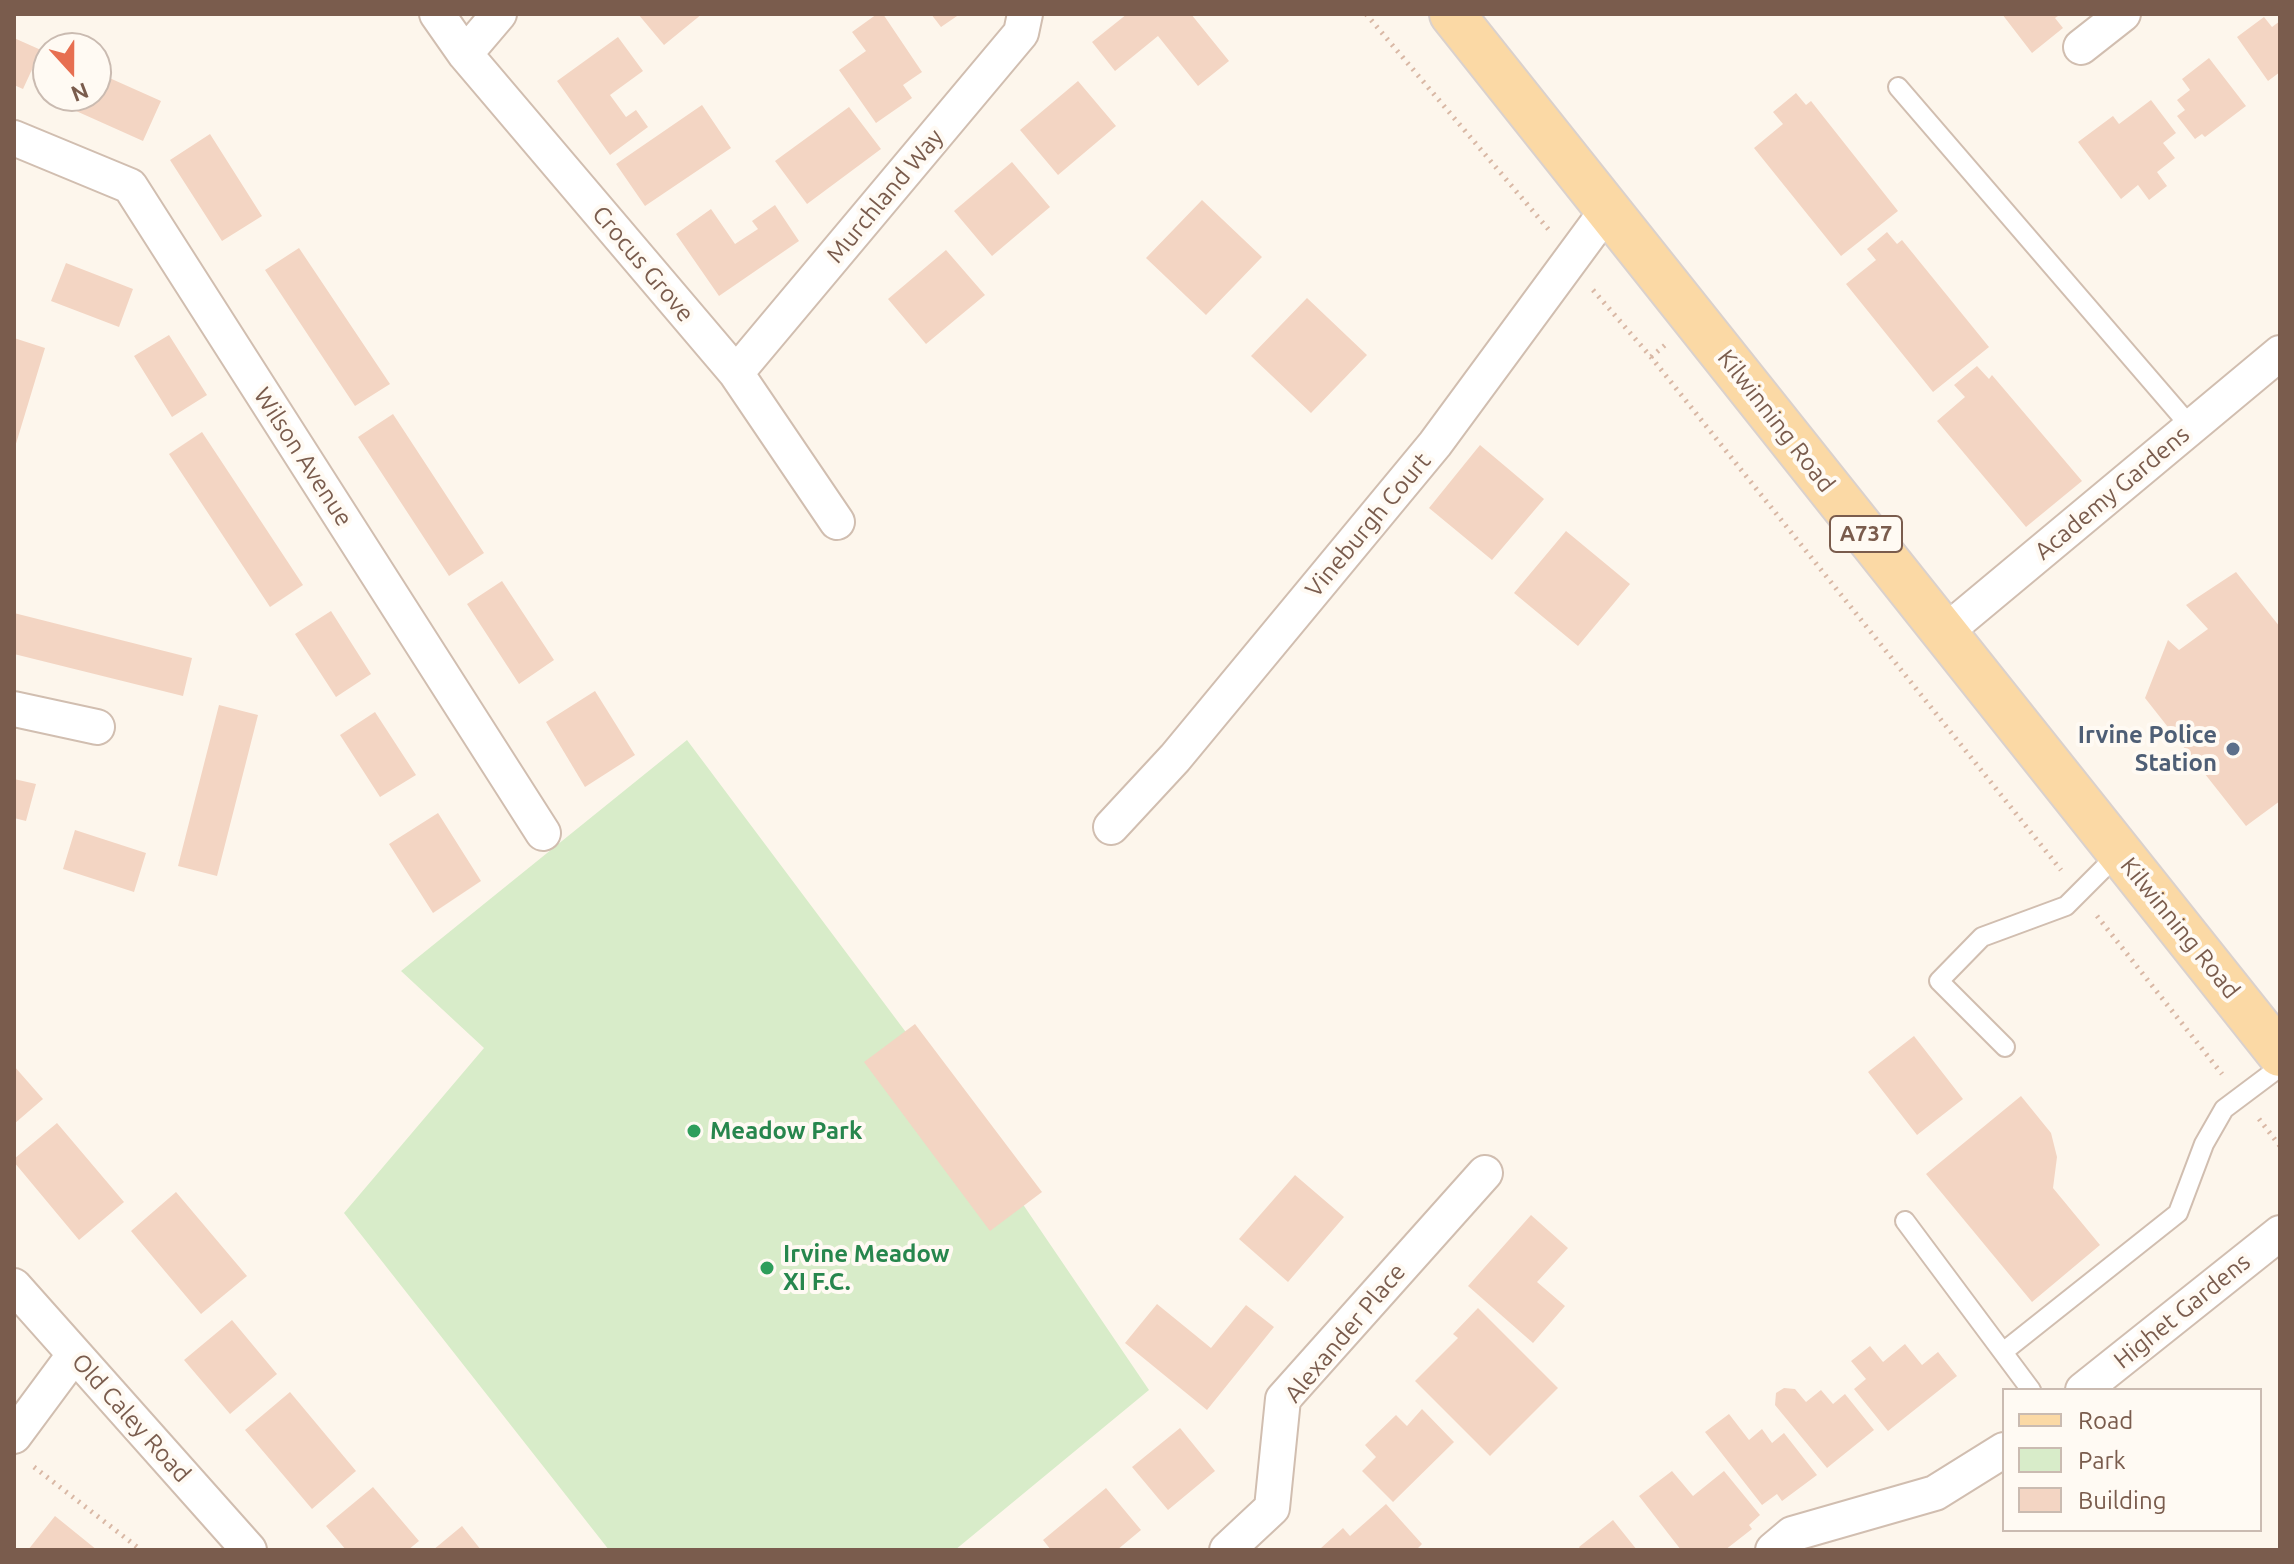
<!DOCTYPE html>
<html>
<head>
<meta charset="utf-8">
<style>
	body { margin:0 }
	#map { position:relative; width:2294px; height:1564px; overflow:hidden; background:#fdf6ec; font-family:Ubuntu,sans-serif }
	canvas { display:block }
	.frame { position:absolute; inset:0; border:16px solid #7a5c4d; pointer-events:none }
	.legend { position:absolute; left:2002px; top:1388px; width:260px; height:144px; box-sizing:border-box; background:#fffaf3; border:2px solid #cabbb1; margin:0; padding:10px 14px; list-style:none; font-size:24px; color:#7a5c4d }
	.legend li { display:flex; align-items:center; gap:16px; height:40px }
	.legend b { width:40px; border:2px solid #cabbb1 }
	.north { position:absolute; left:32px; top:32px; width:80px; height:80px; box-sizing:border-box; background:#fffaf3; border:2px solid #cabbb1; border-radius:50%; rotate:159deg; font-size:22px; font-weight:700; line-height:32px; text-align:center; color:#7a5c4d }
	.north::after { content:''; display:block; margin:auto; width:28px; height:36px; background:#e76f51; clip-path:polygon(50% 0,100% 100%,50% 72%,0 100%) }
</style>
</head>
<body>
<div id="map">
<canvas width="2294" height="1564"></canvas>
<div class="frame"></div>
<ul class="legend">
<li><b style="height:10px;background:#fbd9a5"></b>Road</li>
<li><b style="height:22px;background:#d8ecc9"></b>Park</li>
<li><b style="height:22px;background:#f3d5c3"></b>Building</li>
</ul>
<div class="north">N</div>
</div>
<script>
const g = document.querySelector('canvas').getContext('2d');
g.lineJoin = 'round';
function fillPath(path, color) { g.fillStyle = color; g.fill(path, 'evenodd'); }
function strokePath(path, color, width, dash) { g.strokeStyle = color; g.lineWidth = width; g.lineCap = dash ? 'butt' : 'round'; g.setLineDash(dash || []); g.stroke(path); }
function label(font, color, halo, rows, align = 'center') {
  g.font = font + ' Ubuntu,sans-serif'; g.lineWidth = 8; g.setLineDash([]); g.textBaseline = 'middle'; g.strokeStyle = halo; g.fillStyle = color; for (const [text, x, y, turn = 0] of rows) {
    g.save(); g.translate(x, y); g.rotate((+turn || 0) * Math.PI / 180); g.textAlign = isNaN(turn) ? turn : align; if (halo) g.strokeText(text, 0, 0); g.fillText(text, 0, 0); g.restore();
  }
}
const green = new Path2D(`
	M687 740 908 1035 1149 1390 955 1550H609L344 1213 484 1048 401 971Z`);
const building = new Path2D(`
	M638 14H702L664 45Z
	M877 14H883L922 72 903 85 912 98 876 123 839 70 866 51 852 32Z
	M931 14H960L941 27Z
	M1127 14H1191L1229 61 1198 86 1158 36 1115 71 1092 42Z
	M2002 14H2061L2055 18 2063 28 2032 53Z
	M2264 17 2272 27 2280 21V72L2268 81 2237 37Z
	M618 37 643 71 610 95 626 117 636 110 648 127 610 155 557 81Z
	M14 38 41 50 23 89 14 85Z
	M2209 58 2246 106 2205 137 2202 134 2195 139 2177 116 2185 110 2177 100 2190 90 2182 79Z
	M96 72 161 101 143 141 56 102 59 96H96Z
	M1078 81 1116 126 1058 175 1020 130Z
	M1796 93 1806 105 1811 101 1898 211 1841 256 1754 148 1783 124 1773 112Z
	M2151 100 2176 133 2163 143 2175 158 2157 172 2167 186 2149 200 2138 185 2121 199 2078 142 2113 116 2119 124Z
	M702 105 731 148 645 206 616 164Z
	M849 107 881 149 807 204 775 161Z
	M210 134 262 216 222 241 170 160Z
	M1012 162 1050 207 992 256 954 211Z
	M1202 200 1262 257 1206 315 1146 258Z
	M775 205 799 241 719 296 676 234 711 209 735 244 758 229 752 221Z
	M1887 232 1897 244 1902 240 1989 347 1933 392 1846 284 1876 260 1867 249Z
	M299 248 390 384 355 406 265 270Z
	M946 250 985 295 926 344 888 299Z
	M66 263 133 289 119 327 51 301Z
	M1307 298 1367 355 1311 413 1251 356Z
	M169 335 207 395 172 417 134 356Z
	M14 338 45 348 15 447H14Z
	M1977 366 1989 379 1992 375 2082 481 2026 527 1937 421 1965 397 1954 385Z
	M393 414 484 553 449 576 358 437Z
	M202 432 303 585 270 607 169 454Z
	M1480 445 1544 499 1492 560 1429 508Z
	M1566 531 1630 584 1578 646 1514 593Z
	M2236 572 2280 627V801L2246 826 2145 698 2168 640 2179 650 2208 629 2186 605Z
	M502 581 554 660 519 684 467 604Z
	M331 611 371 674 336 697 295 634Z
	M14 613 192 658 183 696 14 654Z
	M595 691 635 755 585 787 546 722Z
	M219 705 258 715 217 876 178 866Z
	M375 712 416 775 380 797 340 735Z
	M14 779 36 784 26 821 14 818Z
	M438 813 481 881 433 913 389 844Z
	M75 830 146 853 134 892 63 869Z
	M915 1024 1042 1192 990 1231 864 1062Z
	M1914 1036 1963 1099 1917 1135 1868 1072Z
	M14 1066 43 1099 14 1124Z
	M2021 1096 2051 1133 2057 1157 2053 1188 2100 1245 2032 1302 1926 1174Z
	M57 1123 124 1202 79 1240 14 1162V1159Z
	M1295 1175 1344 1217 1288 1282 1239 1239Z
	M176 1192 247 1276 201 1314 131 1231Z
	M1531 1215 1568 1248 1537 1282 1565 1306 1533 1343 1468 1286Z
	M1157 1304 1211 1348 1246 1305 1274 1327 1207 1410 1125 1343Z
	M1478 1308 1558 1388 1490 1456 1415 1381 1458 1338 1453 1334Z
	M232 1320 277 1374 230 1414 184 1360Z
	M1905 1344 1922 1365 1938 1352 1957 1376 1888 1431 1854 1389 1866 1379 1851 1361 1870 1346 1883 1362Z
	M1784 1388 1795 1389 1806 1402 1821 1390 1833 1404 1845 1394 1874 1430 1827 1468 1775 1405 1776 1393Z
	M290 1392 356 1471 312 1509 245 1430Z
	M1422 1409 1454 1442 1393 1502 1362 1471 1376 1457 1365 1445 1396 1415 1407 1426Z
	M1729 1414 1749 1440 1762 1429 1772 1443 1784 1433 1817 1475 1782 1501 1777 1494 1762 1505 1705 1432Z
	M1180 1428 1215 1471 1168 1510 1132 1467Z
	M1672 1471 1693 1496 1724 1471 1760 1515 1749 1525 1752 1529 1725 1550H1681L1639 1496Z
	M373 1487 419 1541 408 1550H346L326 1526Z
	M1106 1488 1141 1530 1117 1550H1051L1043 1540Z
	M1386 1504 1422 1544 1416 1550 1321 1548 1343 1528 1350 1536Z
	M55 1516 97 1550H28Z
	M1613 1520 1637 1550H1581L1579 1547Z
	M462 1526 481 1550H433Z`);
const path = new Path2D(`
	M1366 14 1549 230
	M1593 290 1651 357 2061 870
	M1651 357 1665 345
	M2097 916 2222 1074
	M2259 1119 2280 1146
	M34 1467 141 1550`);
const lane = new Path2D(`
	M1898 87 2191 427
	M2005 1047 1939 981 1982 937 2066 906 2119 853
	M1905 1221 2031 1390
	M2003 1352 2178 1213 2204 1144 2224 1109 2280 1067`);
const street = new Path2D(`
	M437 14 465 54 736 373 837 522
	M2081 47 2123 14
	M465 54 499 14
	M14 138 130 186 543 833
	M736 373 1021 33 1025 14
	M1944 633 2280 353
	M14 709 97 727
	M1111 827 1175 758 1435 444 1608 209
	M14 1286 249 1550
	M2083 1390 2280 1233
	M14 1436 74 1355
	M1227 1550 1272 1508 1283 1399 1485 1173
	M1773 1550 1792 1534 1935 1493 2004 1450`);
const primary = new Path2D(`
	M1452 14 2280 1054`);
const markers = [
	[2233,749,8,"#5c6f8a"],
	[694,1131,8,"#2e9e5b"],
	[767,1268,8,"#2e9e5b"]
];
const shields = [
	[1866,534,72]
];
const shieldNames = [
	["A737",1866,534]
];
const streetNames = [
	["Murchland Way",885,196,-50],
	["Crocus Grove",643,264,50],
	["Kilwinning Road",1776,421,52],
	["Wilson Avenue",303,457,57],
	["Academy Gardens",2112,493,-40],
	["Vineburgh Court",1368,525,-50],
	["Kilwinning Road",2180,928,51],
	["Highet Gardens",2182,1311,-39],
	["Alexander Place",1345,1333,-50],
	["Old Caley Road",131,1418,48]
];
const serviceNames = [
	["Irvine Police",2217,735],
	["Station",2217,763]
];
const leisureNames = [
	["Meadow Park",710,1131],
	["Irvine Meadow",783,1254],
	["XI F.C.",783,1282]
];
fillPath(green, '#d8ecc9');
fillPath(building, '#f3d5c3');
strokePath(lane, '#d1beb0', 22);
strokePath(street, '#d1beb0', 38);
strokePath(primary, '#dad1cd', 48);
strokePath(path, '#d9b8a5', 5, [2, 6]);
strokePath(lane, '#fff', 18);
strokePath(street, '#fff', 34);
strokePath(primary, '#fbd9a5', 44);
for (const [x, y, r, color] of markers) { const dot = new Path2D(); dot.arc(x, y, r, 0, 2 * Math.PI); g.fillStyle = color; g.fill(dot); strokePath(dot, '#fffaf3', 3); }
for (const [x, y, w] of shields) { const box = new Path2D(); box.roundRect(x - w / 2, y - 18, w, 36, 6); g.fillStyle = '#fffaf3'; g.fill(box); strokePath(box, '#7a5c4d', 2); }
label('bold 22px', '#7a5c4d', null, shieldNames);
label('24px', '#7a5c4d', '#fffaf3', streetNames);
label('bold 24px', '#4e5e75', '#fffaf3', serviceNames, 'right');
label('bold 24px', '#27864d', '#fffaf3', leisureNames, 'left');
</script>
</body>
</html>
